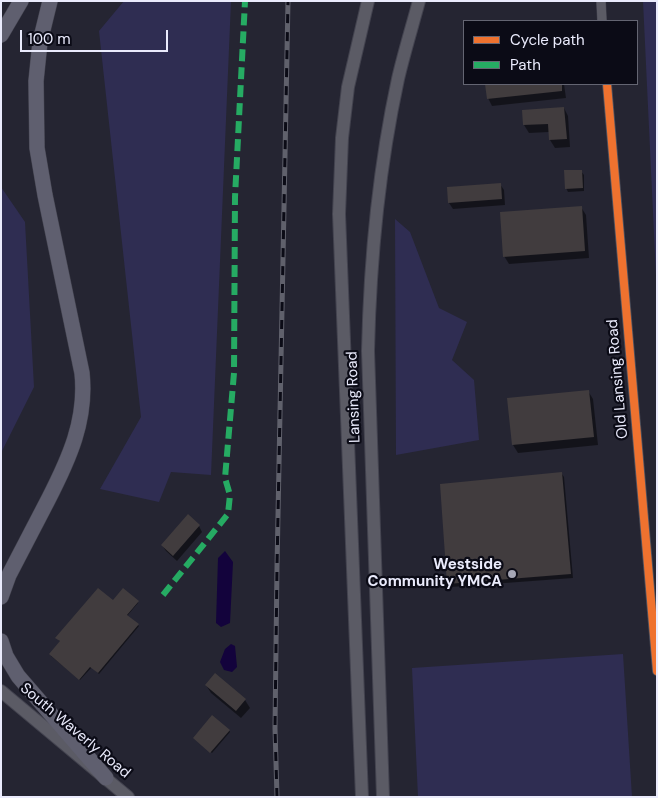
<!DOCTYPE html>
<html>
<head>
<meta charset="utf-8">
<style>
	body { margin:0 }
	#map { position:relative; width:658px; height:798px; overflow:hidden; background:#252532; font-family:"DM Sans",sans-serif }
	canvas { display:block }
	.frame { position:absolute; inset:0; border:2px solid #eaebfc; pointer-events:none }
	.legend { position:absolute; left:463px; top:20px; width:175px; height:65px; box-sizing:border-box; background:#0b0b16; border:1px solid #646572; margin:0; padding:6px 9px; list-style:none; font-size:15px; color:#eaebfc }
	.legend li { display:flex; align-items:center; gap:10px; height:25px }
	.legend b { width:25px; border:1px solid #646572 }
	.scale { position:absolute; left:20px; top:30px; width:148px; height:22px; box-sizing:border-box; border:2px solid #eaebfc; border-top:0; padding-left:6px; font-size:15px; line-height:18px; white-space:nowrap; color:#eaebfc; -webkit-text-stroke:4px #0b0b16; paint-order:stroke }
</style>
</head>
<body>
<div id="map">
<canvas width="658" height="798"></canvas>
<div class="frame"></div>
<ul class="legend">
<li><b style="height:6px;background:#ef722f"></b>Cycle path</li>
<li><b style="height:6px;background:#26ab63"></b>Path</li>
</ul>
<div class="scale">100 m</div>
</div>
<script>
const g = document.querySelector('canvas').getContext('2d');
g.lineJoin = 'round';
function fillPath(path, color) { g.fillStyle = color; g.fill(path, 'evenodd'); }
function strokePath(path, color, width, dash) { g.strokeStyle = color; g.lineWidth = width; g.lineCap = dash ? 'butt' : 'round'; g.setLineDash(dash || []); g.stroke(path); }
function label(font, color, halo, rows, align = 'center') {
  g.font = font + ' "DM Sans",sans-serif'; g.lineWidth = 4.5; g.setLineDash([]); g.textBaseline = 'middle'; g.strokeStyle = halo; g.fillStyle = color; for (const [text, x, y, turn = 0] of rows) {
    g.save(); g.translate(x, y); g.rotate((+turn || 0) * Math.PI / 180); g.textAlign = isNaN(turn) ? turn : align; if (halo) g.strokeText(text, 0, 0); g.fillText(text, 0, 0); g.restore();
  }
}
const green = new Path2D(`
	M124 1H231L211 475 171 472 159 502 100 489 141 417 99 31Z
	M643 1H657V297Z
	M1 187 25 222 34 387 1 453Z
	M395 219 410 232 439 308 467 322 452 360 474 380 479 440 396 455Z
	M623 654 632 797H418L412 668Z`);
const water = new Path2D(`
	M225 551 233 562 230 623 221 627 216 623 218 558Z
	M231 644 235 646 237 667 232 672 224 670 220 662 225 649Z`);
const shadow = new Path2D(`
	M487 84H564L566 98 492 106 488 98Z
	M564 108 568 116 570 147 555 148 550 140 549 132 529 133 524 125Z
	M581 171 584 175V191L568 192 566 188Z
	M500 184 504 190 505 205 453 209 449 203Z
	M581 207 586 215 589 258 509 264 504 256Z
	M588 391 593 399 598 445 518 453 513 445Z
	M562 474 564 477 573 578 451 587 449 583Z
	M199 526 202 532 177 561 166 551 162 545Z
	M113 602H138V603L127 616 139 626 99 674 92 667 80 680 51 656 61 642 58 639Z
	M215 674 245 700 250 708 241 718 211 693 206 685Z
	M229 730 230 732 212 753 195 739Z`);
const building = new Path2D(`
	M485 84H562V91L487 99Z
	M564 107 567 139 549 140 548 124 523 125 522 110Z
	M564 170H582L583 188 565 189Z
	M501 183 502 199 448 203 447 187Z
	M582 206 585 251 503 257 500 212Z
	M589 390 594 437 512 445 507 398Z
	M562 472 571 574 447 584 440 484Z
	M188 514 200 525 173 556 161 545Z
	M98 588 113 600 123 588 139 601 127 615 139 624 98 673 90 667 79 680 49 654 60 641 55 638Z
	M215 673 246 699 236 711 205 685Z
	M212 715 230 730 210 753 193 738Z`);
const minor = new Path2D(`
	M601 1 602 21
	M607 84 657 671`);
const secondary = new Path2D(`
	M1 691 128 797
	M362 797 339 214 342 138 348 87 368 1
	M383 797 368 351C370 260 379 167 398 79 404 53 412 27 419 1`);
const motorway = new Path2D(`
	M1 35 21 1
	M1 597 9 575C22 550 35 525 48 500 69 459 87 420 82 373L45 195 37 148 36 81 40 42 50 1
	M1 641 6 656 18 676 106 778`);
const rail = new Path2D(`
	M277 797 275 728 277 567 288 1`);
const quiet = new Path2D(`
	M163 595 228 514 230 495 225 478 234 373 235 197 245 1`);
const cycleway = new Path2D(`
	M607 84 657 671`);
const markers = [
	[512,574,5,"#a5a6b5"]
];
const streetNames = [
	["Old Lansing Road",618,379,-95],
	["Lansing Road",354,397,-92],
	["South Waverly Road",75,731,40]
];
const poiNames = [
	["Westside",502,565],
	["Community YMCA",502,582]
];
fillPath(green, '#2f2d52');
fillPath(water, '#13033c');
fillPath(shadow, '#0007');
fillPath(building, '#413c3e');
strokePath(minor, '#43434f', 10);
strokePath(secondary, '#43434f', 14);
strokePath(motorway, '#43434f', 16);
strokePath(minor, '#5b5b65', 9);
strokePath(secondary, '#5b5b65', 12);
strokePath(motorway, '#5f5f6f', 15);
strokePath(rail, '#60616c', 5);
strokePath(rail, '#0b0b16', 3, [9]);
strokePath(quiet, '#26ab63', 6, [12, 6]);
strokePath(cycleway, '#ef722f', 8);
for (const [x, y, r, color] of markers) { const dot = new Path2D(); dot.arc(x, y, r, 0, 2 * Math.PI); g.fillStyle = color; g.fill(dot); strokePath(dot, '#0b0b16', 2); }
label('15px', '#eaebfc', '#0b0b16', streetNames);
label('bold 15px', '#eaebfc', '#0b0b16', poiNames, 'right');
</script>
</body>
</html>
